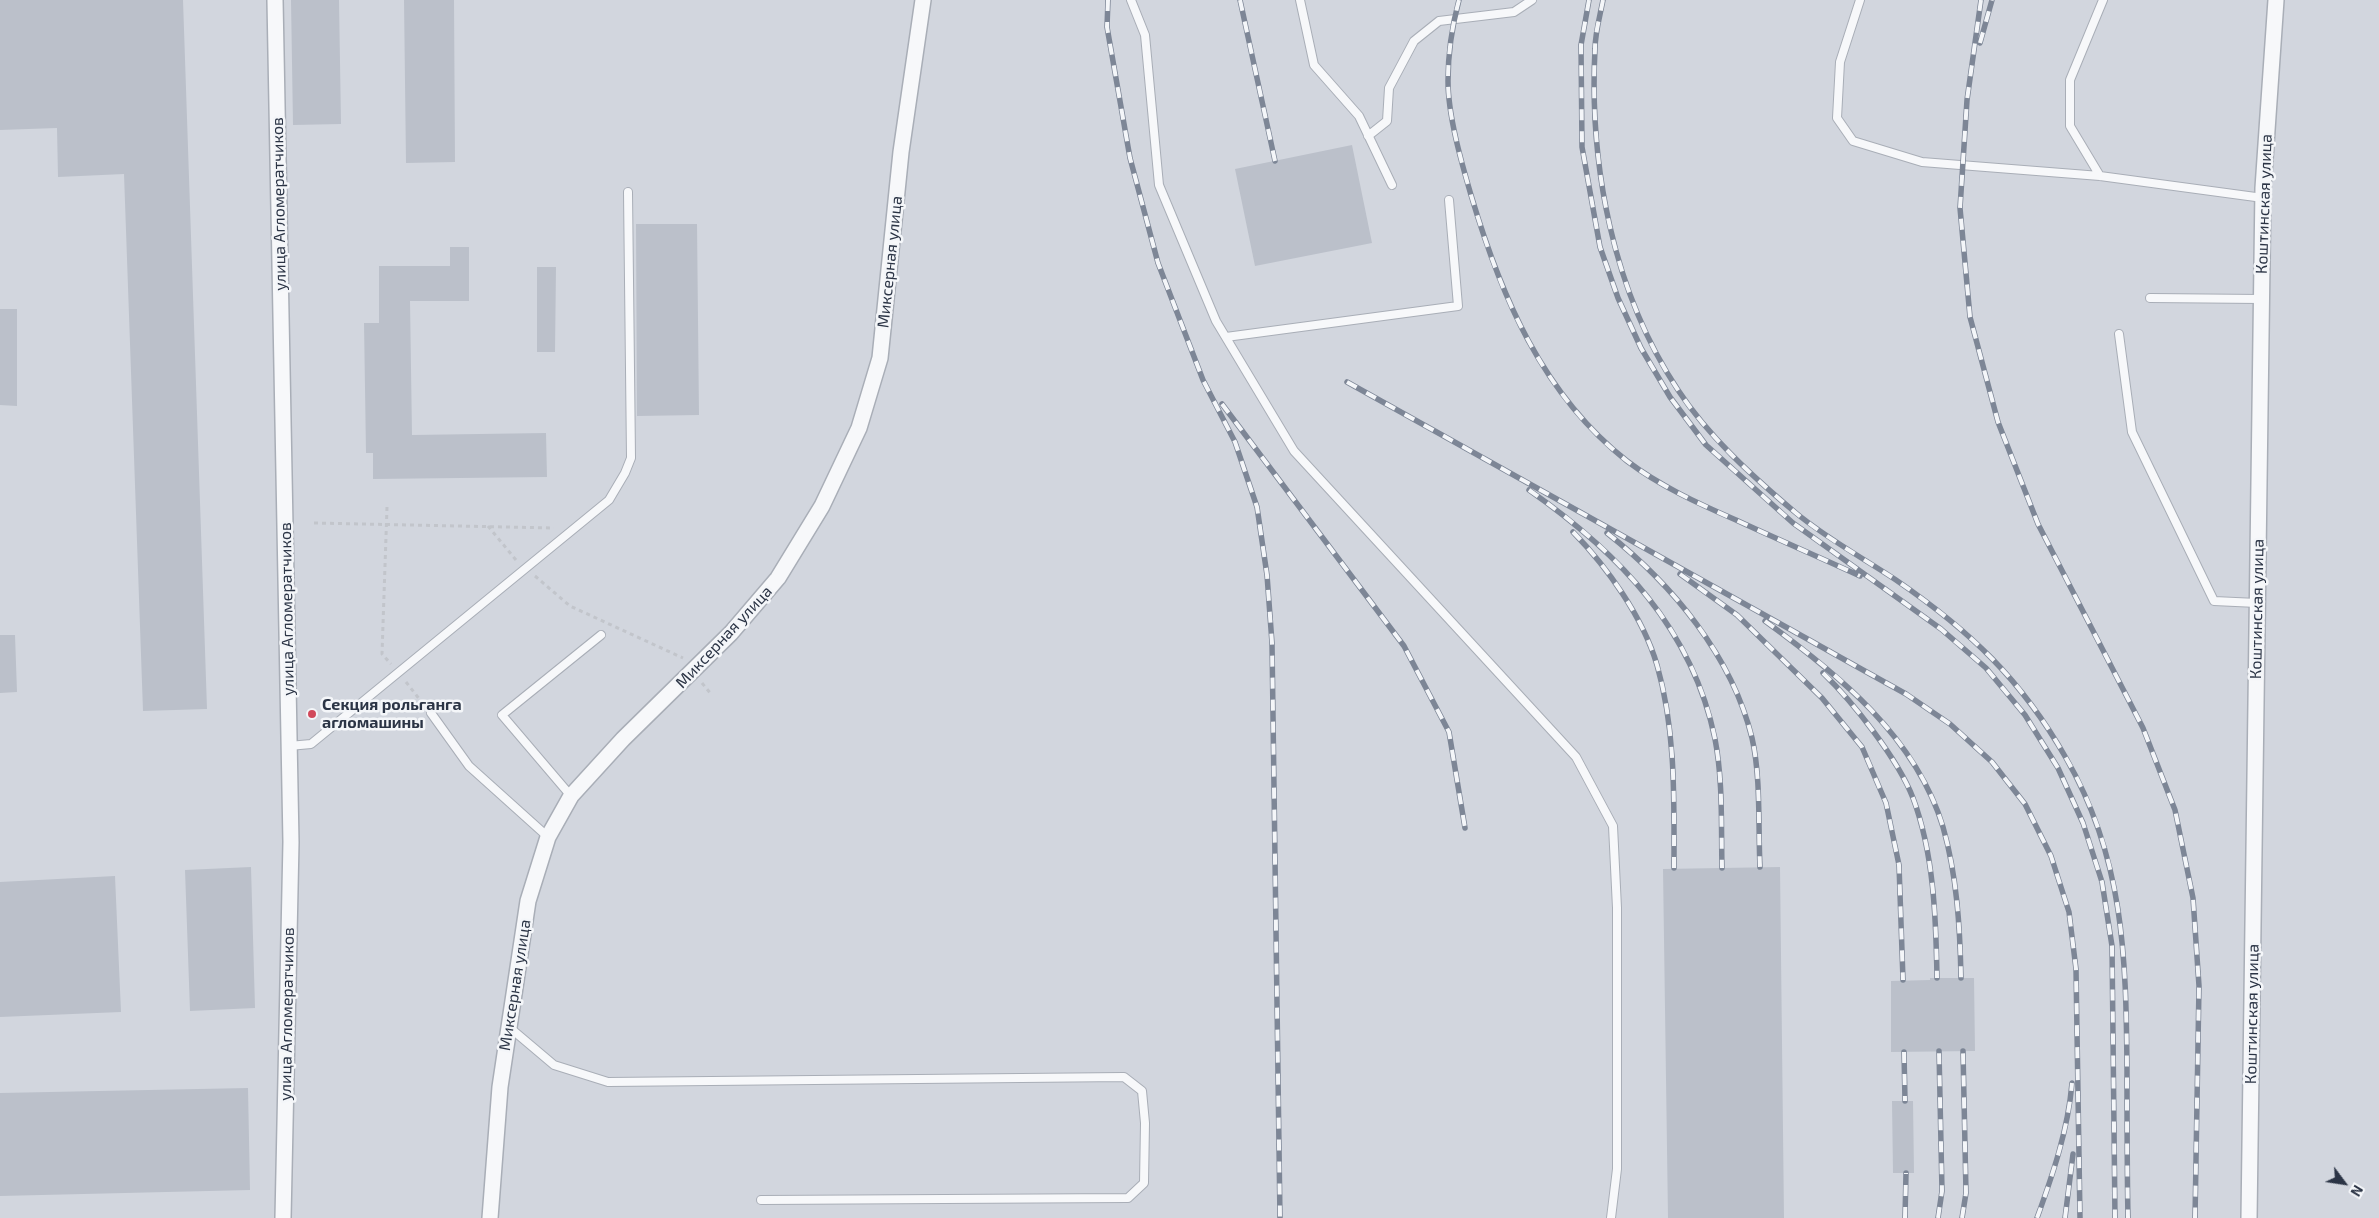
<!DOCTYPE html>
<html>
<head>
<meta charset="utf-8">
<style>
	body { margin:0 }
	#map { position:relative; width:2379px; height:1218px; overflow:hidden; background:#e4e7ec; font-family:"Exo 2",sans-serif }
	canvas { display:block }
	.north { position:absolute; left:2319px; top:1158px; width:50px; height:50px; -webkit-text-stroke:4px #f4f6f9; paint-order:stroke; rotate:121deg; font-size:14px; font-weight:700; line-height:20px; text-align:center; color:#2b3445 }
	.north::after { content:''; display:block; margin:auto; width:18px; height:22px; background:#2b3445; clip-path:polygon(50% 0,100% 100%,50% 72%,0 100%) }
</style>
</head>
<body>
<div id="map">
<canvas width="2379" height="1218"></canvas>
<div class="north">N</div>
</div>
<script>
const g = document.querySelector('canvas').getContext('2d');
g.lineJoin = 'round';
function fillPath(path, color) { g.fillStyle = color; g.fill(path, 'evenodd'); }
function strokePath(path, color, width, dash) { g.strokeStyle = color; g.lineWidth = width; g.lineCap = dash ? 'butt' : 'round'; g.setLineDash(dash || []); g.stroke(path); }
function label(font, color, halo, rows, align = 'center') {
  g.font = font + ' "Exo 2",sans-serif'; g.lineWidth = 5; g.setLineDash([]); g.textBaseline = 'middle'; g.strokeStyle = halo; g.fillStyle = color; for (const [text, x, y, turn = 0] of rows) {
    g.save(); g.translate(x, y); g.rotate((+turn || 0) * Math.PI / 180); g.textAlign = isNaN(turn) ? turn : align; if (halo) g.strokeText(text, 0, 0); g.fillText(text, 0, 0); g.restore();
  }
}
const built = new Path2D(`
	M0 0H2379V1218H0Z`);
const building = new Path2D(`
	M0 0H183L207 709 143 711 124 174 58 177 57 128 0 130Z
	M291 0H339L341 124 293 125Z
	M404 0H454L455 162 406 163Z
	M1352 145 1372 243 1255 266 1235 169Z
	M636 224H697L699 415 637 416Z
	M450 247H469V301H410L412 435 546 433 547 477 373 479V453H366L364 323H379V266H450Z
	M537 267H556L555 352H537Z
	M0 309H17V406L0 405Z
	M0 635H15L17 692 0 693Z
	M251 867 255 1008 190 1011 185 870Z
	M1780 867 1784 1218H1668L1663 869Z
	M115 876 121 1012 0 1017V882Z
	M1930 978H1974L1975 1051 1891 1052V981L1930 980Z
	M248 1088 250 1190 0 1196V1093Z
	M1892 1101H1913L1914 1173H1893Z`);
const path = new Path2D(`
	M387 507 382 654 391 664
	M314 523 554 528
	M488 526 516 560
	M535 576 570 606 683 658
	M406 682 424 705
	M702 683 711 694`);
const service = new Path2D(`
	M1131 0 1145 35 1159 185 1216 321 1294 451 1576 757 1613 826 1617 908V1169L1611 1218
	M1300 0 1314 65 1359 116 1392 185
	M1860 0 1840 62 1837 118 1853 141 1922 162 2100 176 2263 198
	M1368 136 1387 121 1389 88 1414 41 1439 21 1514 12 1532 0
	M2100 176 2070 126V80L2103 0
	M2150 298 2261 299
	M2119 334 2132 432 2214 601 2257 603
	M1226 337 1458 306 1449 200
	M431 713 469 766 548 837
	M289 746 311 744 609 500 625 473 631 458 628 192
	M571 796 502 715 601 635
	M509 1027 554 1065 608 1082 1124 1077 1142 1091 1145 1123 1144 1183 1128 1198 761 1200`);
const minor = new Path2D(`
	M275 0 291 842 283 1218
	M490 1218 500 1087 528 901 548 837 571 796 623 739 731 633 778 578 822 506 859 428 880 358 901 152 923 0
	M2249 1218 2263 188 2276 0`);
const rail = new Path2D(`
	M1108 0 1107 27 1130 158 1158 263 1203 380 1235 442 1257 507 1267 575 1272 643 1280 1218
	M1240 0 1275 161
	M1459 0C1452 26 1448 54 1448 81 1448 115 1461 161 1471 195 1501 296 1542 394 1627 461 1660 486 1699 504 1736 520 1777 539 1819 557 1860 576
	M1589 0 1581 45 1582 147 1600 247 1618 298 1641 348 1670 397 1706 445 1793 523 1941 629 1986 668 2025 715 2058 768 2083 823 2102 882 2112 946 2115 1218
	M1603 0C1600 16 1595 33 1595 49 1589 165 1613 292 1678 390 1708 436 1753 477 1796 513 1826 538 1863 558 1896 580 1970 631 2021 679 2066 758 2124 859 2126 956 2127 1069 2127 1118 2127 1168 2128 1218
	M1981 0 1967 100 1960 208 1970 317 1998 422 2038 524 2143 728 2175 810 2193 898 2199 986 2195 1218
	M1980 43 1992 0
	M1347 382 1906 694 1950 724 1992 762 2025 804 2051 856 2069 912 2076 969 2080 1218
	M1222 404 1404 646 1449 732 1465 828
	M1529 490C1619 553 1692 628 1715 739 1723 780 1721 825 1722 868
	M1573 532C1607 567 1643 617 1657 665 1676 731 1674 800 1674 868
	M1607 533C1672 584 1732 656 1752 738 1761 777 1758 826 1760 867
	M1680 574 1737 615 1822 698 1862 747 1886 803 1899 865 1903 980
	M1765 621C1838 674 1916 737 1943 827 1957 876 1960 927 1961 978
	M1823 673C1853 702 1898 759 1913 798 1934 854 1936 919 1937 978
	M1904 1052 1905 1101
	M1905 1218 1906 1173
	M1938 1218 1942 1191 1939 1051
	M1962 1218 1966 1193 1963 1051
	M2037 1218C2053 1174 2068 1130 2072 1083
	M2065 1218 2073 1154`);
const markers = [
	[312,714,5,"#d1495b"]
];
const streetNames = [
	["улица Агломератчиков",279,204,-91],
	["Коштинская улица",2264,204,-88],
	["Миксерная улица",890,262,-84],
	["улица Агломератчиков",287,609,-91],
	["Коштинская улица",2257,609,-89],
	["Миксерная улица",724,637,-47],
	["Миксерная улица",515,985,-81],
	["улица Агломератчиков",287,1014,-89],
	["Коштинская улица",2252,1014,-89]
];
const poiNames = [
	["Секция рольганга",322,705],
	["агломашины",322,723]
];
fillPath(built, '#d2d6de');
fillPath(building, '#bbc0ca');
strokePath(service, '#a9aeb7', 10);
strokePath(minor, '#a9aeb7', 18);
strokePath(path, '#c2c5cb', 3, [4, 4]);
strokePath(service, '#f7f8fa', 8);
strokePath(minor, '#f7f8fa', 15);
strokePath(rail, '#7d8696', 5.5);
strokePath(rail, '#f4f6f9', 4, [11]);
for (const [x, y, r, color] of markers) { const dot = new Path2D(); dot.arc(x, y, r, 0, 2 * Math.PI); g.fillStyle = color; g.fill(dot); strokePath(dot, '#f4f6f9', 2); }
label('16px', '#2b3445', '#f4f6f9', streetNames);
label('bold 16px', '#2b3445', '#f4f6f9', poiNames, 'left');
</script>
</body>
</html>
